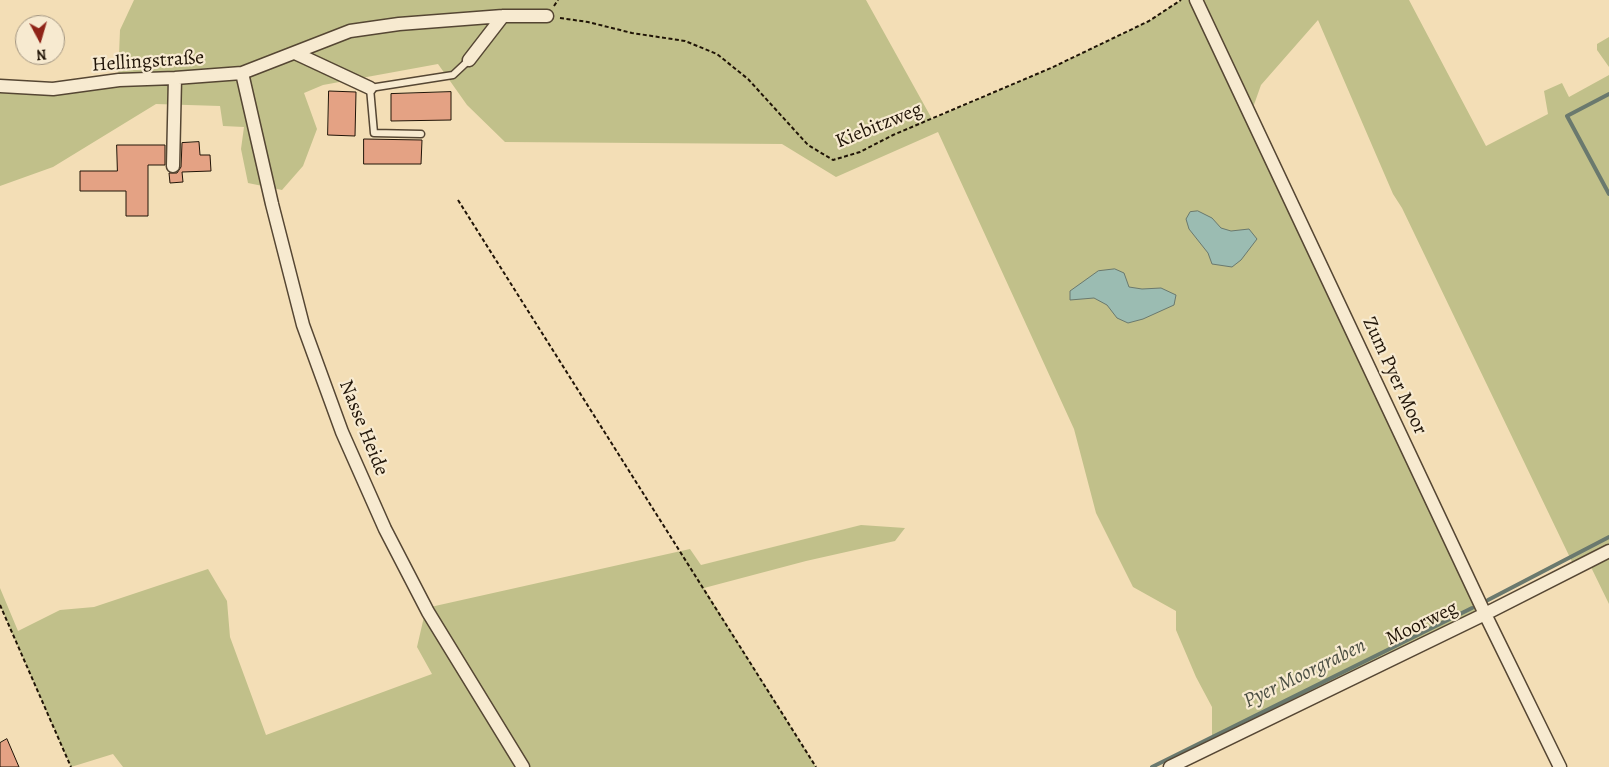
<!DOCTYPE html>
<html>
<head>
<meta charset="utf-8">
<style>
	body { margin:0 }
	#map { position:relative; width:1609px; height:767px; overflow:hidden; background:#f3deb6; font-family:Alegreya,serif }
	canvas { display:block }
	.north { position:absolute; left:15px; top:15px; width:50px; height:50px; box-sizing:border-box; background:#f7ead0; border:1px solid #a19480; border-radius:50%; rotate:174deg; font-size:14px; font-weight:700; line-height:20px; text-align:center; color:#201407 }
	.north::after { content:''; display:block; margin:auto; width:18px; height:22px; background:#8f2418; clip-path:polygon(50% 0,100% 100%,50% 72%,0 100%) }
</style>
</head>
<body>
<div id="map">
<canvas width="1609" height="767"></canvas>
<div class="north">N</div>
</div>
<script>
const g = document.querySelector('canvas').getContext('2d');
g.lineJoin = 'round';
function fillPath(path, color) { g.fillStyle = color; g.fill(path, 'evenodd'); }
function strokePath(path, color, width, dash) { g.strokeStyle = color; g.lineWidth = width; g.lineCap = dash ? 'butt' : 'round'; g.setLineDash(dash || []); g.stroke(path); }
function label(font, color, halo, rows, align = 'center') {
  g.font = font + ' Alegreya,serif'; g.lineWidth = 4.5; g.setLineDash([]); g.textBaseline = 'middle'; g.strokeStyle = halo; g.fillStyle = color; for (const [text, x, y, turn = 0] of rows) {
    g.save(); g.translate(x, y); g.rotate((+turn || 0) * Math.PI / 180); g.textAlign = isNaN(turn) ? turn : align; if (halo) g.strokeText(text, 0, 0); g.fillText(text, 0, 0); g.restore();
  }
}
const green = new Path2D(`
	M134 0H866L932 119 1051 68 1149 21 1181 0H1409L1486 146 1548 114 1544 91 1562 83 1569 97 1609 75V604L1588 561 1575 568 1402 208 1393 194 1318 20 1261 85 1250 116 1485 614 1212 746V707L1196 677 1176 630V611L1133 587 1096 513 1074 429 938 132 836 177 782 144 505 142 467 105 438 64 323 85 304 93 317 129 303 166 282 190 248 183 241 149 244 127 223 126 220 106 156 104 53 167 0 186V86L118 80 120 30Z
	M1609 37V67L1597 50V44Z
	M861 525 905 528 895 541 806 561 704 588 816 767H123L113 754 71 767 0 605V588L18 631 60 610 94 607 208 569 227 601 230 637 266 735 432 674 417 647 426 608 690 549 701 565Z`);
const water = new Path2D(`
	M1198 211 1212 218 1221 228 1231 231 1249 229 1257 239 1241 260 1232 267 1212 264 1208 253 1189 229 1186 219 1190 212Z
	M1115 269 1124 273 1129 287 1142 289 1161 288 1176 295 1174 305 1143 319 1128 323 1117 318 1107 305 1094 298 1070 300V291L1098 271Z`);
const stream = new Path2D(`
	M1609 94 1567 116 1609 194
	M1488 600 1609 537
	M1152 767 1472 608`);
const building = new Path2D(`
	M329 91 356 92 355 136 328 135Z
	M451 92V120L391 121V94Z
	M364 139 422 140 421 164H364Z
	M199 142 200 155H210L211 171 182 172 183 182 170 183 169 173H177L181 167 182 143Z
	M117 145H165V165H148V216H126V191H80V171H117Z
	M7 739 19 767H0V743Z`);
const path = new Path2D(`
	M554 6 558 0
	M560 18 588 22 632 33 685 41 717 54 748 79 808 145 833 160 860 152 893 135 1051 68 1149 21 1181 0
	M458 200 816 767
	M0 605 71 767`);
const lane = new Path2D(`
	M421 134 374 133 370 88 453 75 469 60`);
const street = new Path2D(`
	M1196 0 1485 614 1560 767
	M295 53 370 88
	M469 60 503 16
	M242 73 272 204 303 325 342 432 385 529 428 612 523 767
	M0 86 53 89 119 80 175 78 242 73 350 31 399 24 503 16H547
	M173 166 175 78
	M1170 767 1485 614 1609 551`);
const streetNames = [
	["Hellingstraße",148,62,-4],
	["Kiebitzweg",879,126,-22],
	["Zum Pyer Moor",1394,376,65],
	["Nasse Heide",363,428,68],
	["Moorweg",1422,624,-26]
];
const waterNames = [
	["Pyer Moorgraben",1305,674,-26]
];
fillPath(green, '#c1c08a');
fillPath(water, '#9bbcb2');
strokePath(water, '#6a796e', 1);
strokePath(stream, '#6a796e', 4);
fillPath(building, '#e4a284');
strokePath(building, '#201407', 1);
strokePath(lane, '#554633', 9);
strokePath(street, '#554633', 15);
strokePath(path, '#201407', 2, [4, 2.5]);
strokePath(lane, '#f7ead0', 6);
strokePath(street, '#f7ead0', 12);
label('20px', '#201407', '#f7ead0', streetNames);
label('italic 21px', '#4b4f43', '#f7ead0', waterNames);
</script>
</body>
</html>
